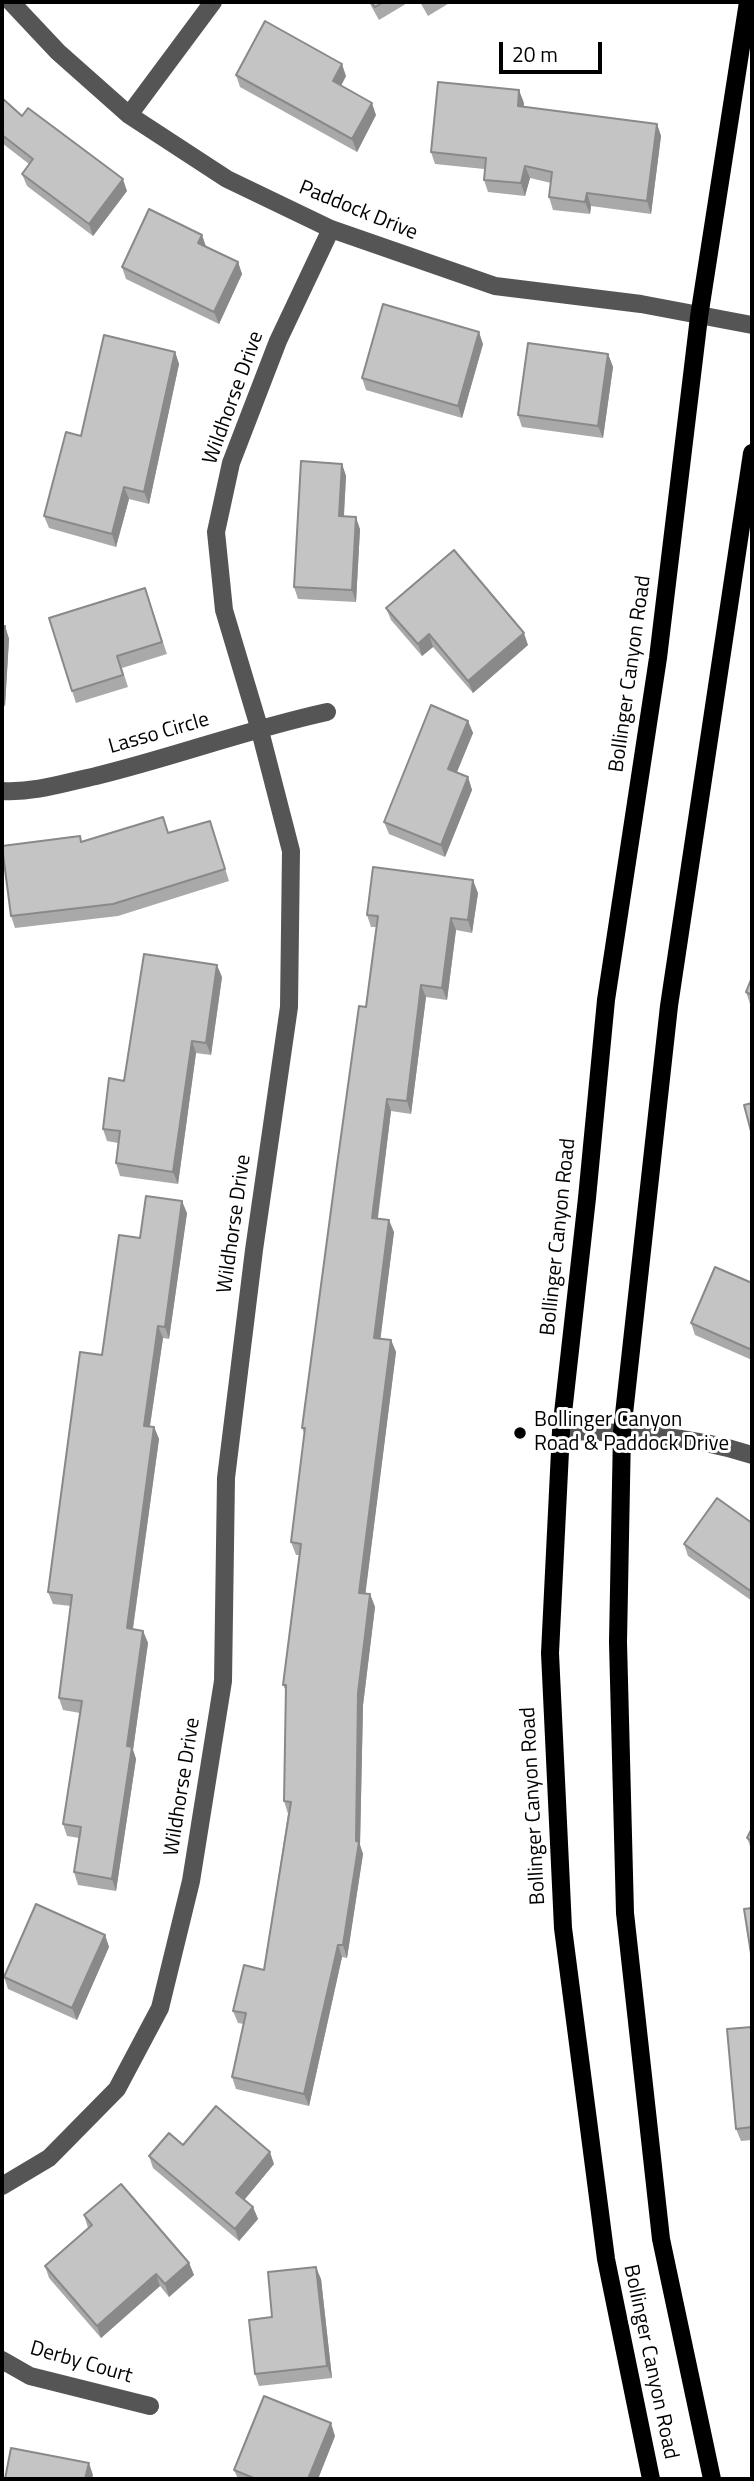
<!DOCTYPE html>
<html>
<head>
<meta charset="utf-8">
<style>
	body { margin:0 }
	#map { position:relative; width:754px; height:2481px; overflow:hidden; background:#fff; font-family:"Titillium Web",sans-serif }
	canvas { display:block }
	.frame { position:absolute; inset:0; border:4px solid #000; pointer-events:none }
	.scale { position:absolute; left:499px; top:42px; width:103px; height:32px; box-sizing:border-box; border:4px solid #000; border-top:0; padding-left:9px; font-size:21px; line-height:24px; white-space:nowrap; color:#000; -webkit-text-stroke:5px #fff; paint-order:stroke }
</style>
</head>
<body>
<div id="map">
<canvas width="754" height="2481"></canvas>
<div class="frame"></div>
<div class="scale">20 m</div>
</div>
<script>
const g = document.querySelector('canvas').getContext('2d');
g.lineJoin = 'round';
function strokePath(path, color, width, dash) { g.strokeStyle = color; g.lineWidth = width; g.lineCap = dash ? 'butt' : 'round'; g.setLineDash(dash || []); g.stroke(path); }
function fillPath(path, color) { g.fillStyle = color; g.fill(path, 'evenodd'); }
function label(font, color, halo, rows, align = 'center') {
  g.font = font + ' "Titillium Web",sans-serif'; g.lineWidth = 6; g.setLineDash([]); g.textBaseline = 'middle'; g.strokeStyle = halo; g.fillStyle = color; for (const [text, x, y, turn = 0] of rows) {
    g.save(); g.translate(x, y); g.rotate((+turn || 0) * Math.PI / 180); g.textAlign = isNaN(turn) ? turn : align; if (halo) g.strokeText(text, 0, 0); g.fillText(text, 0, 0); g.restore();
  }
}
const minor = new Path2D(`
	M11 2 58 52 129 115 227 179 331 229 495 286 641 304 752 325
	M129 115 213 2
	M2 791C34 793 64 783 96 776 174 757 249 729 327 712
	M561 1431C625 1432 691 1435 752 1455
	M2 2186 49 2158 117 2089 160 2008 191 1881 223 1681 226 1478 254 1250 289 1007 291 851 259 727 224 610 216 532 231 463 278 341 331 229
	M2 2360 30 2376 150 2406`);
const major = new Path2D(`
	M651 2479 606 2259 563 1928 550 1653 561 1431 587 1198 606 1000 658 658 699 317 748 2
	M712 2479 661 2239 625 1913 618 1642 622 1432 669 1006 752 453`);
const wall = new Path2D(`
	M369 2H409L379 20Z
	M420 2H451L428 16Z
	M236 75 346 76 341 86 376 115 357 152 240 87Z
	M2 98 22 116 127 191 93 236 27 186 22 174 29 164 2 143Z
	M524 103 523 107 657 124 661 136 651 214 591 206 590 214 553 210 549 197 551 183 530 178 525 196 488 192 484 180V169L435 164 431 152Z
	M202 235 206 247 238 262 242 274 219 324 126 279 122 267Z
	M483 344 462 418 366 390 362 378Z
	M175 352 179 364 149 504 129 499 116 547 49 528 44 516 81 436Z
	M608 354 613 367 603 438 522 427 518 415Z
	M342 464 346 476 344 517 360 529 356 602 298 599 294 587Z
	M145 588 167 654 122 668 128 687 76 703 72 691Z
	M386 608 528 645 473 693 433 647 422 656 391 620Z
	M2 626H5L9 639 5 706H2Z
	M468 721 473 733 456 773 468 777 472 790 445 857 389 834 384 822Z
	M214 833 229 881 118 916 15 928 11 916 82 842Z
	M478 893 472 933 456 930 447 1000 426 997 411 1114 391 1111 378 1218 394 1232 380 1339 391 1340 396 1352 365 1594H370L375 1607 363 1705 360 1845 363 1854 347 1958 342 1957 309 2106 236 2089 232 2077 244 2024 238 2023 233 2011 264 1970 288 1814 284 1801 286 1691 283 1685 299 1555H296L291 1542 305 1435 302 1428 366 1007 377 927H371L367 915Z
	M222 977 211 1055 196 1053 178 1184 120 1176 116 1163 118 1143 107 1141 103 1129 124 1081Z
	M752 977V1005L750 1004 746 992Z
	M187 1213 169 1339 163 1338 150 1426 154 1427 159 1439 133 1629 143 1631 148 1643 133 1750 136 1759 116 1891 78 1885 74 1872 79 1838 67 1836 63 1824 80 1713 63 1710 59 1698 71 1606 53 1604 48 1592 102 1355 140 1238Z
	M752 1283V1360L695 1335 691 1323Z
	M752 1523V1601L688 1556 684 1544Z
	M752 1828V1851L747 1838Z
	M105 1935 109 1947 77 2020 8 1989 4 1977Z
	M752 2027V2140L741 2141 736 2129Z
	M183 2145 274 2164 244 2200 253 2207 258 2219 239 2241 153 2168 149 2156Z
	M84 2215 189 2263 194 2275 169 2297 160 2286 101 2338 49 2278 45 2266 88 2228Z
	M321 2279 332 2378 259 2386 255 2374 272 2317Z
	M335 2436 318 2479H238L234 2470Z`);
const shadedWall = new Path2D(`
	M342 64 346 76 337 93 333 81Z
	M519 90 524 103 522 119 518 106Z
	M372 103 376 115 357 152 352 139Z
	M657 124 661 136 651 214 647 201Z
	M525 166 530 178 525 196 521 183Z
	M123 179 127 191 93 236 89 224Z
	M587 193 591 206 590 214 585 202Z
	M202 235 206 247 198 243Z
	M238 262 242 274 219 324 214 312Z
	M479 332 483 344 462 418 458 406Z
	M175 352 179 364 149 504 144 492Z
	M608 354 613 367 603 438 598 426Z
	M342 464 346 476 343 528 339 516Z
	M124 487 129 499 116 547 112 534Z
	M356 517 360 529 356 602 352 590Z
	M5 626 9 639 5 706 2 696Z
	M524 633 528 645 473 693 468 681Z
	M429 634 433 647 422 656 418 644Z
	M468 721 473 733 453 782 448 769Z
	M468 777 472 790 445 857 441 845Z
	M473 880 478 893 472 933 468 920Z
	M451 918 456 930 447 1000 442 988Z
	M217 965 222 977 211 1055 206 1043Z
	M421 985 426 997 411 1114 407 1101Z
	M192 1041 196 1053 178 1184 173 1172Z
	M387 1099 391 1111 376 1230 372 1218Z
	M182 1201 187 1213 169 1339 165 1327Z
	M389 1220 394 1232 379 1350 374 1338Z
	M158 1326 163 1338 148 1438 144 1426Z
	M391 1340 396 1352 364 1605 359 1593Z
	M154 1427 159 1439 131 1641 127 1628Z
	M370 1594 375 1607 363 1705 360 1845 363 1854 347 1958 343 1945 356 1841 358 1693Z
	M143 1631 148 1643 133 1750 136 1759 116 1891 112 1879 127 1746Z
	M105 1935 109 1947 77 2020 72 2008Z
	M338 1945 342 1957 309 2106 304 2094Z
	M270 2152 274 2164 240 2205 236 2193Z
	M253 2207 258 2219 239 2241 235 2229Z
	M189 2263 194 2275 169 2297 165 2284Z
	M316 2267 321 2279 332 2378 327 2366Z
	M156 2274 160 2286 101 2338 97 2326Z
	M331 2423 335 2436 318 2479H308Z
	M89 2463 93 2475 92 2479H85Z`);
const building = new Path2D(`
	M371 2H384L375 7Z
	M265 21 342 64 333 81 372 103 352 139 236 75Z
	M438 82 519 90 518 106 657 124 647 201 587 193 585 202 549 197 552 172 525 166 521 183 484 180 486 158 431 152Z
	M2 98 22 116 28 108 123 179 89 224 22 174 33 159 2 135Z
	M149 209 202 235 198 243 238 262 214 312 122 267Z
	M383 304 479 332 458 406 362 378Z
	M104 335 175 352 144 492 124 487 112 534 44 516 66 432 81 436Z
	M528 343 608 354 598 426 518 415Z
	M301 461 342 464 339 516 356 517 352 590 294 587Z
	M454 550 524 633 468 681 429 634 418 644 386 608Z
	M145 588 162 642 117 656 123 675 72 691 49 618Z
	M2 626H5L2 681Z
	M431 705 468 721 448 769 468 777 441 845 384 822Z
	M163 817 168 833 210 821 225 869 113 904 11 916 2 846 80 836 81 842Z
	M373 867 473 880 468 920 451 918 442 988 421 985 407 1101 387 1099 372 1218 389 1220 374 1338 391 1340 359 1593 370 1594 358 1693 356 1841 359 1842 343 1945H338L304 2094 232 2077 246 2013 233 2011 244 1965 264 1970 291 1802 284 1801 286 1685H283L301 1544 291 1542 305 1428H302L337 1165 359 1006 366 1007 378 916 367 915Z
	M144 954 217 965 206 1043 192 1041 173 1172 116 1163 120 1131 103 1129 109 1078 124 1081Z
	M752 977V995L746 992Z
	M752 1103V1135L744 1105Z
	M146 1196 182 1201 165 1327 158 1326 144 1426 154 1427 127 1628 143 1631 127 1746 132 1747 112 1879 74 1872 81 1827 63 1824 82 1701 59 1698 72 1595 48 1592 80 1352 102 1355 119 1235 140 1238Z
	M715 1267 752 1283V1350L691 1323Z
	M717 1498 752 1523V1592L684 1544Z
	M752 1828V1841L747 1838Z
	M36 1904 105 1935 72 2008 4 1977Z
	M752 1908V1960L744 1909Z
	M752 2027V2127L736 2129 727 2029Z
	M216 2106 270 2152 236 2193 253 2207 235 2229 149 2156 169 2133 183 2145Z
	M121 2184 189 2263 165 2284 156 2274 97 2326 45 2266 92 2225 84 2215Z
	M316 2267 327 2366 255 2374 249 2320 272 2317 268 2272Z
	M264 2396 331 2423 308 2479H256L234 2470Z
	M11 2448 89 2463 85 2479H5Z`);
const markers = [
	[520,1433,7,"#000"]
];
const streetNames = [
	["Paddock Drive",358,211,22],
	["Wildhorse Drive",234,398,-70],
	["Bollinger Canyon Road",631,674,-82],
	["Lasso Circle",159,734,-16],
	["Wildhorse Drive",235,1224,-82],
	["Bollinger Canyon Road",559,1237,-84],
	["Wildhorse Drive",183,1787,-81],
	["Bollinger Canyon Road",534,1806,-93],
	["Bollinger Canyon Road",650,2362,78],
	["Derby Court",81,2363,16]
];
const poiNames = [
	["Bollinger Canyon",534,1421],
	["Road & Paddock Drive",534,1445]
];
strokePath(minor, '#555', 18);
strokePath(major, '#000', 18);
fillPath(wall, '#a9a9a9');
fillPath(shadedWall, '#898989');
fillPath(building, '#c4c4c4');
strokePath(building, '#898989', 2);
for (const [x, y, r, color] of markers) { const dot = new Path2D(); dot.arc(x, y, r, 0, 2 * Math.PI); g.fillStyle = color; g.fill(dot); strokePath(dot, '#fff', 2.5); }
label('21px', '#000', '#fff', streetNames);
label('21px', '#000', '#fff', poiNames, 'left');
</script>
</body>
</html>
